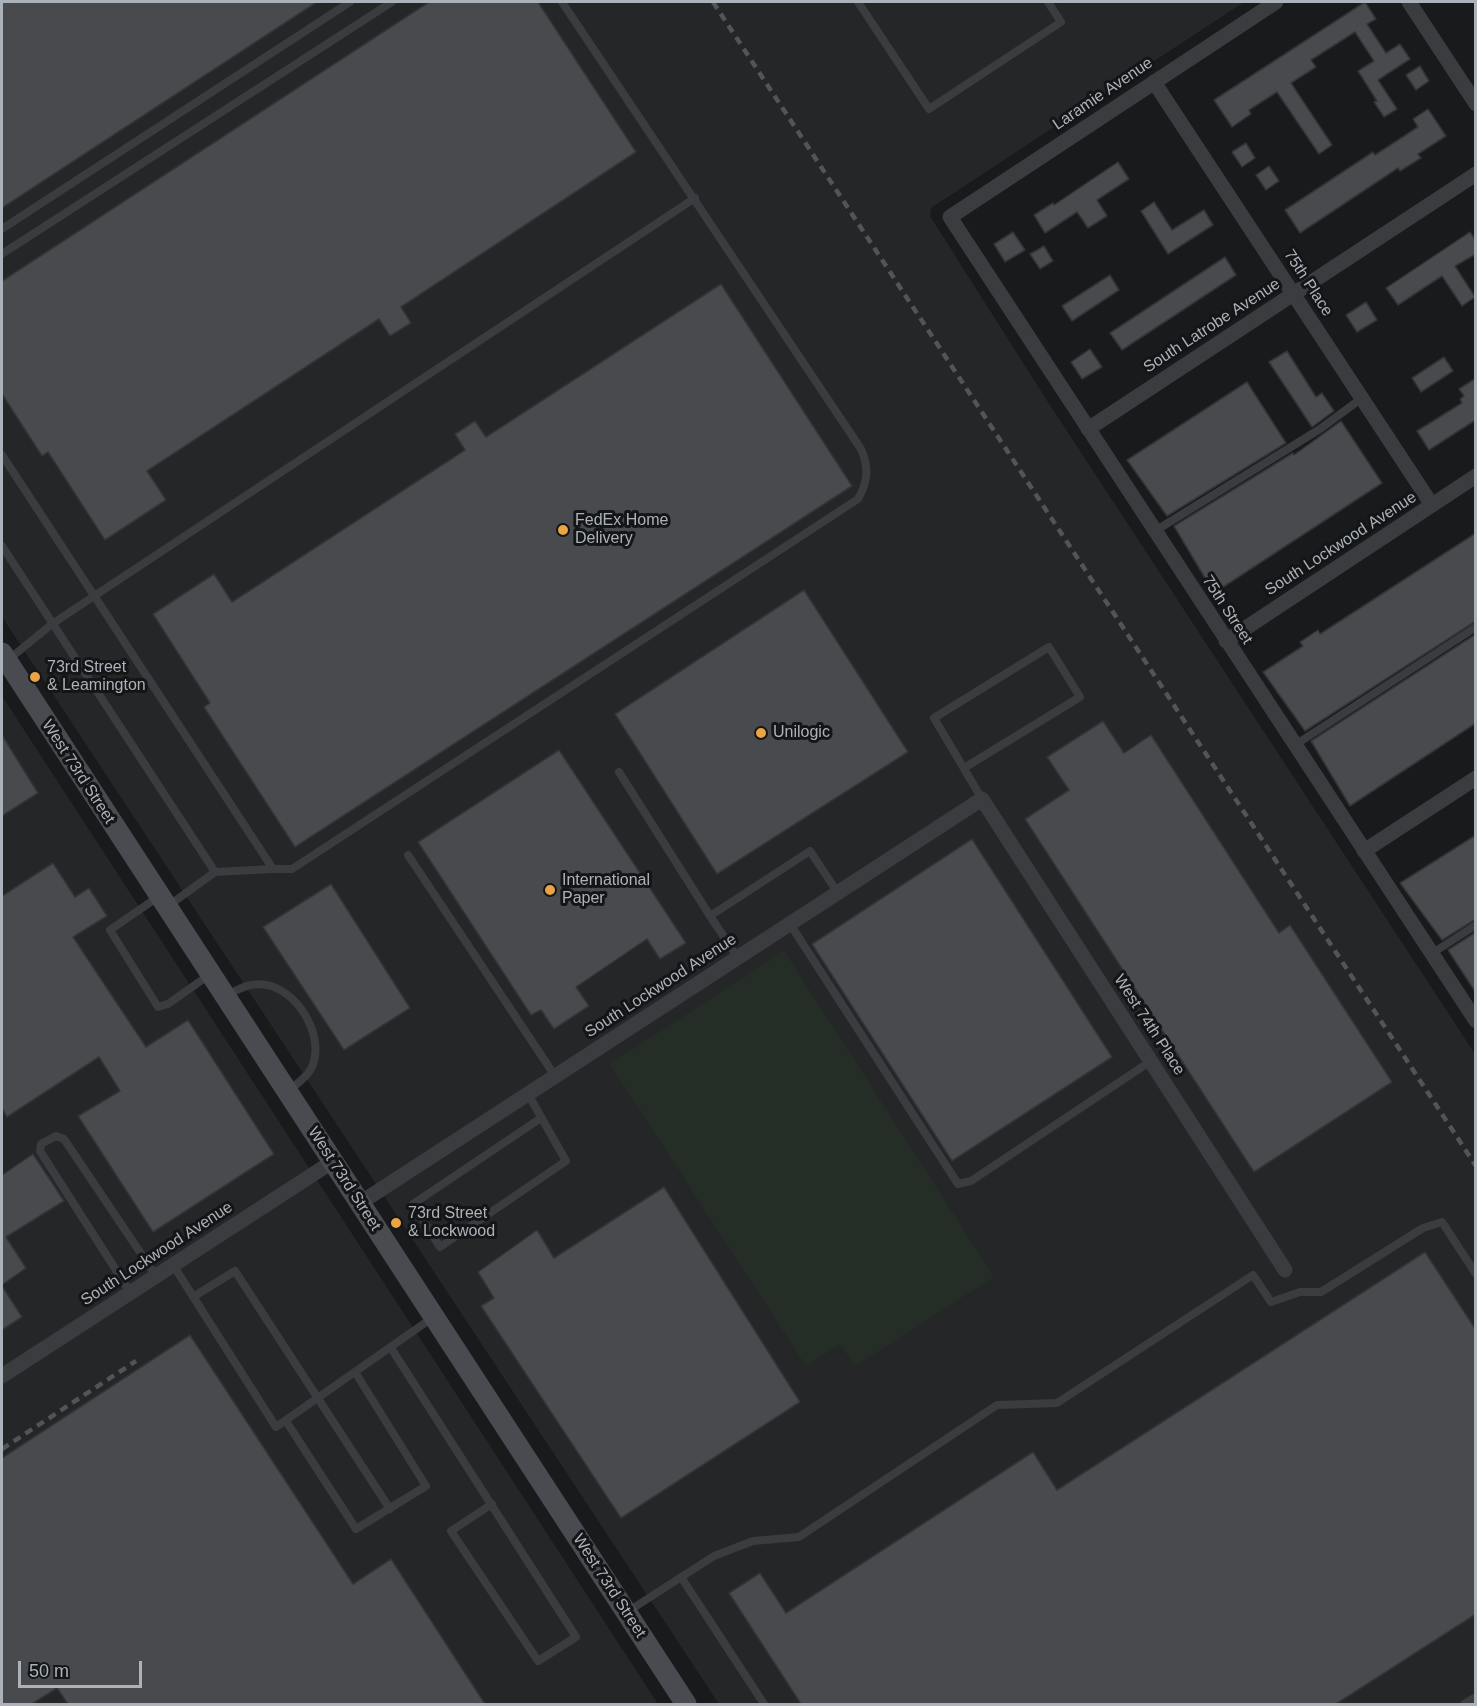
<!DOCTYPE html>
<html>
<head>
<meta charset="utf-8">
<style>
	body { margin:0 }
	#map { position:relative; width:1477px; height:1706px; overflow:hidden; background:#191a1b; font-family:Arial,sans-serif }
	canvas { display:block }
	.frame { position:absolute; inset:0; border:3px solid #acb2ba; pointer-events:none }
	.scale { position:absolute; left:18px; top:1661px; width:124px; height:27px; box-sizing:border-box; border:3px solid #acb2ba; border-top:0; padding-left:8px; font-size:18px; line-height:21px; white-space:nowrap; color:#acb2ba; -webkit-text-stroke:4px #141517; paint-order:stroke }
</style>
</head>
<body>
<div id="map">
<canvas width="1477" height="1706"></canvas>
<div class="frame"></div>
<div class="scale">50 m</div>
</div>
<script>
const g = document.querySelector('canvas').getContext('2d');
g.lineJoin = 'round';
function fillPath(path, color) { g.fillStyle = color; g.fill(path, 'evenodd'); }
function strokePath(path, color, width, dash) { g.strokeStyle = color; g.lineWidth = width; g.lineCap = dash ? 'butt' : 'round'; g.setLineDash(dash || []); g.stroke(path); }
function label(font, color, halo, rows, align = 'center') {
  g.font = font + ' Arial,sans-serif'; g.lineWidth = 6; g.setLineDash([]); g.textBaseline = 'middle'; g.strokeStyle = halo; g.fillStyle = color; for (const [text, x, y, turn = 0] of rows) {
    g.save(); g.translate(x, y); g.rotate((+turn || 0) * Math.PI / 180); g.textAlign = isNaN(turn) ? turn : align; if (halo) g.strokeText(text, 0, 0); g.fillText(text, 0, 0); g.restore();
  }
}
const built = new Path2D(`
	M2 2H1244L931 208 930 216 1046 399 1475 1054V1704H719L2 617Z
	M2 696 658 1704H2Z`);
const green = new Path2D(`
	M784 951 994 1277 855 1366 840 1344 806 1366 610 1064Z`);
const building = new Path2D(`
	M2 2H317L2 208Z
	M429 2H538L636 152 401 307 411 323 390 336 379 319 147 471 166 500 105 540 48 452 42 456 2 394V281Z
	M1365 2 1376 19 1367 24 1386 53 1400 44 1410 59 1378 80 1397 109 1384 117 1374 102 1377 101 1358 71 1374 61 1355 32 1311 60 1316 67 1291 83 1332 145 1319 154 1277 92 1249 110 1251 114 1232 127 1214 100Z
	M1420 66 1429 81 1416 90 1406 75Z
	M1428 109 1446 136 1418 154 1421 158 1400 171 1398 168 1300 233 1285 210 1373 152 1375 155 1418 127 1413 119Z
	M1246 143 1255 158 1242 167 1232 152Z
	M1118 162 1129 179 1097 200 1107 216 1088 228 1077 212 1045 233 1034 215 1053 203 1054 205Z
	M1269 166 1279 181 1266 190 1256 175Z
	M1154 202 1172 230 1204 210 1213 225 1168 254 1141 211Z
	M1013 232 1025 250 1005 262 994 244Z
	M1470 232 1476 241V254L1455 266 1475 297 1462 306 1442 276 1398 305 1386 288Z
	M1044 246 1053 261 1040 269 1030 254Z
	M1225 257 1236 275 1122 350 1110 333Z
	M1110 275 1119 290 1072 321 1062 306Z
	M721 284 852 486 295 847 204 707 210 703 153 614 214 574 232 602 465 450 455 434 475 421 486 437Z
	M1366 302 1377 320 1357 332 1346 315Z
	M1090 349 1102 367 1082 379 1071 362Z
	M1287 351 1316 397 1322 393 1334 411 1312 427 1269 362Z
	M1444 357 1453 371 1421 392 1412 378Z
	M1476 378V423L1474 421 1429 450 1417 431 1462 403 1460 399 1464 396 1459 389Z
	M1247 382 1286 443 1167 516 1127 460Z
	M1341 421 1382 483 1214 593 1174 526 1293 453 1294 455Z
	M1476 533V621L1305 731 1263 672 1303 646 1300 642 1318 630 1320 634Z
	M804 590 908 752 717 874 615 714Z
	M1476 634V723L1350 806 1311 741Z
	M1103 721 1124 753 1151 735 1279 933 1290 925 1392 1082 1254 1172 1025 819 1069 790 1047 757Z
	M2 735 38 793 2 816Z
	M559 750 686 943 660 959 647 939 576 987 589 1006 554 1029 541 1010 531 1015 418 842Z
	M1476 835V919L1442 940 1400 883Z
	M972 839 1112 1057 952 1161 812 944Z
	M53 863 75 897 89 888 107 916 73 937 146 1047 188 1020 274 1154 153 1232 78 1116 120 1091 99 1057 7 1117 2 1109V896Z
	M331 884 410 1008 344 1050 263 927Z
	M1476 932V993L1448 950Z
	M33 1154 64 1201 6 1237 26 1268 2 1285V1175Z
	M664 1187 800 1402 621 1518 481 1306 494 1298 478 1272 537 1230 554 1258Z
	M1425 1252 1476 1330V1614L1336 1704H801L729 1593 760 1573 786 1613 1033 1452 1057 1490Z
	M2 1286 22 1317 2 1330Z
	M190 1335 353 1584 391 1559 485 1704H68L57 1688 32 1704H2V1458Z`);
const lane = new Path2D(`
	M858 2 929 109 1061 22 1048 2
	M2 229 350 2
	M2 254 392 2
	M2 455 273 869 215 872 168 906
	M1155 531 1320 429 1362 398
	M2 546 215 872
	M8 660 52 624 695 198
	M1295 745 1476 627
	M964 768 1080 697 1049 647 934 718 982 799
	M619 772 710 916
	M408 855 555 1076
	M273 869H292L858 499C868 482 869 467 861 449L562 2
	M158 897 110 930 158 1007 168 1004 209 975
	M790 924 958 1184 971 1181 1151 1061
	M1431 954 1476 925
	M738 958 710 916 810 851 838 893
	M228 995C241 987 255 981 271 986 301 995 326 1040 311 1069 306 1078 297 1084 288 1091
	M528 1094 566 1161 440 1247 413 1204 541 1118
	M173 1265 276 1427 432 1318
	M130 1292 40 1151 41 1144 56 1136 64 1139 156 1276
	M193 1297 235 1271 390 1509
	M391 1348 576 1637 538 1661 451 1531 492 1504
	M286 1421 356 1529 426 1486 355 1372
	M681 1577 764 1704
	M627 1612 714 1556 753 1541 799 1537 997 1405 1057 1403 1253 1275 1271 1302 1300 1292H1321L1423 1228 1442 1222 1476 1274
	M1464 1704 1476 1697`);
const street = new Path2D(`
	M1276 2 950 217 1476 1021
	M1409 2 1476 104
	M1154 82 1432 505
	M1088 429 1476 174
	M1226 641 1476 476
	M1364 851 1476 778
	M360 1203 982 799 1285 1270
	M2 1376 332 1162`);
const secondary = new Path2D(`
	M2 653 686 1704`);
const rail = new Path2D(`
	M713 2 1476 1166
	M2 1449 136 1361`);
const markers = [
	[563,530,6,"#eaa443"],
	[35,677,6,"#eaa443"],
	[761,733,6,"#eaa443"],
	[550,890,6,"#eaa443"],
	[396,1223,6,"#eaa443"]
];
const streetNames = [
	["Laramie Avenue",1103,94,-34],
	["75th Place",1308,283,57],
	["South Latrobe Avenue",1212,326,-33],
	["South Lockwood Avenue",1341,544,-33],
	["75th Street",1227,610,57],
	["West 73rd Street",78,772,57],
	["South Lockwood Avenue",661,986,-33],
	["West 74th Place",1149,1025,57],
	["West 73rd Street",344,1179,57],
	["South Lockwood Avenue",157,1254,-33],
	["West 73rd Street",609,1586,57]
];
const poiNames = [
	["FedEx Home",575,521],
	["Delivery",575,539],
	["73rd Street",47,668],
	["& Leamington",47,686],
	["Unilogic",773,733],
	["International",562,881],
	["Paper",562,899],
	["73rd Street",408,1214],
	["& Lockwood",408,1232]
];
fillPath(built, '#252628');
fillPath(green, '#252e26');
fillPath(building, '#484a4e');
strokePath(building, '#333437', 1.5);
strokePath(lane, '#3b3c40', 8);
strokePath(street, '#3b3c40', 15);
strokePath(secondary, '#494b50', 21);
strokePath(rail, '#525459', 4.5, [8, 6]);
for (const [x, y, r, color] of markers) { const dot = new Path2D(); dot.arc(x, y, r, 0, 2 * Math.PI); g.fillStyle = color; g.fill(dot); strokePath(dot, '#141517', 2); }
label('16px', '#acb2ba', '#141517', streetNames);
label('16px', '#acb2ba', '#141517', poiNames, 'left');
</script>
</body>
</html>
